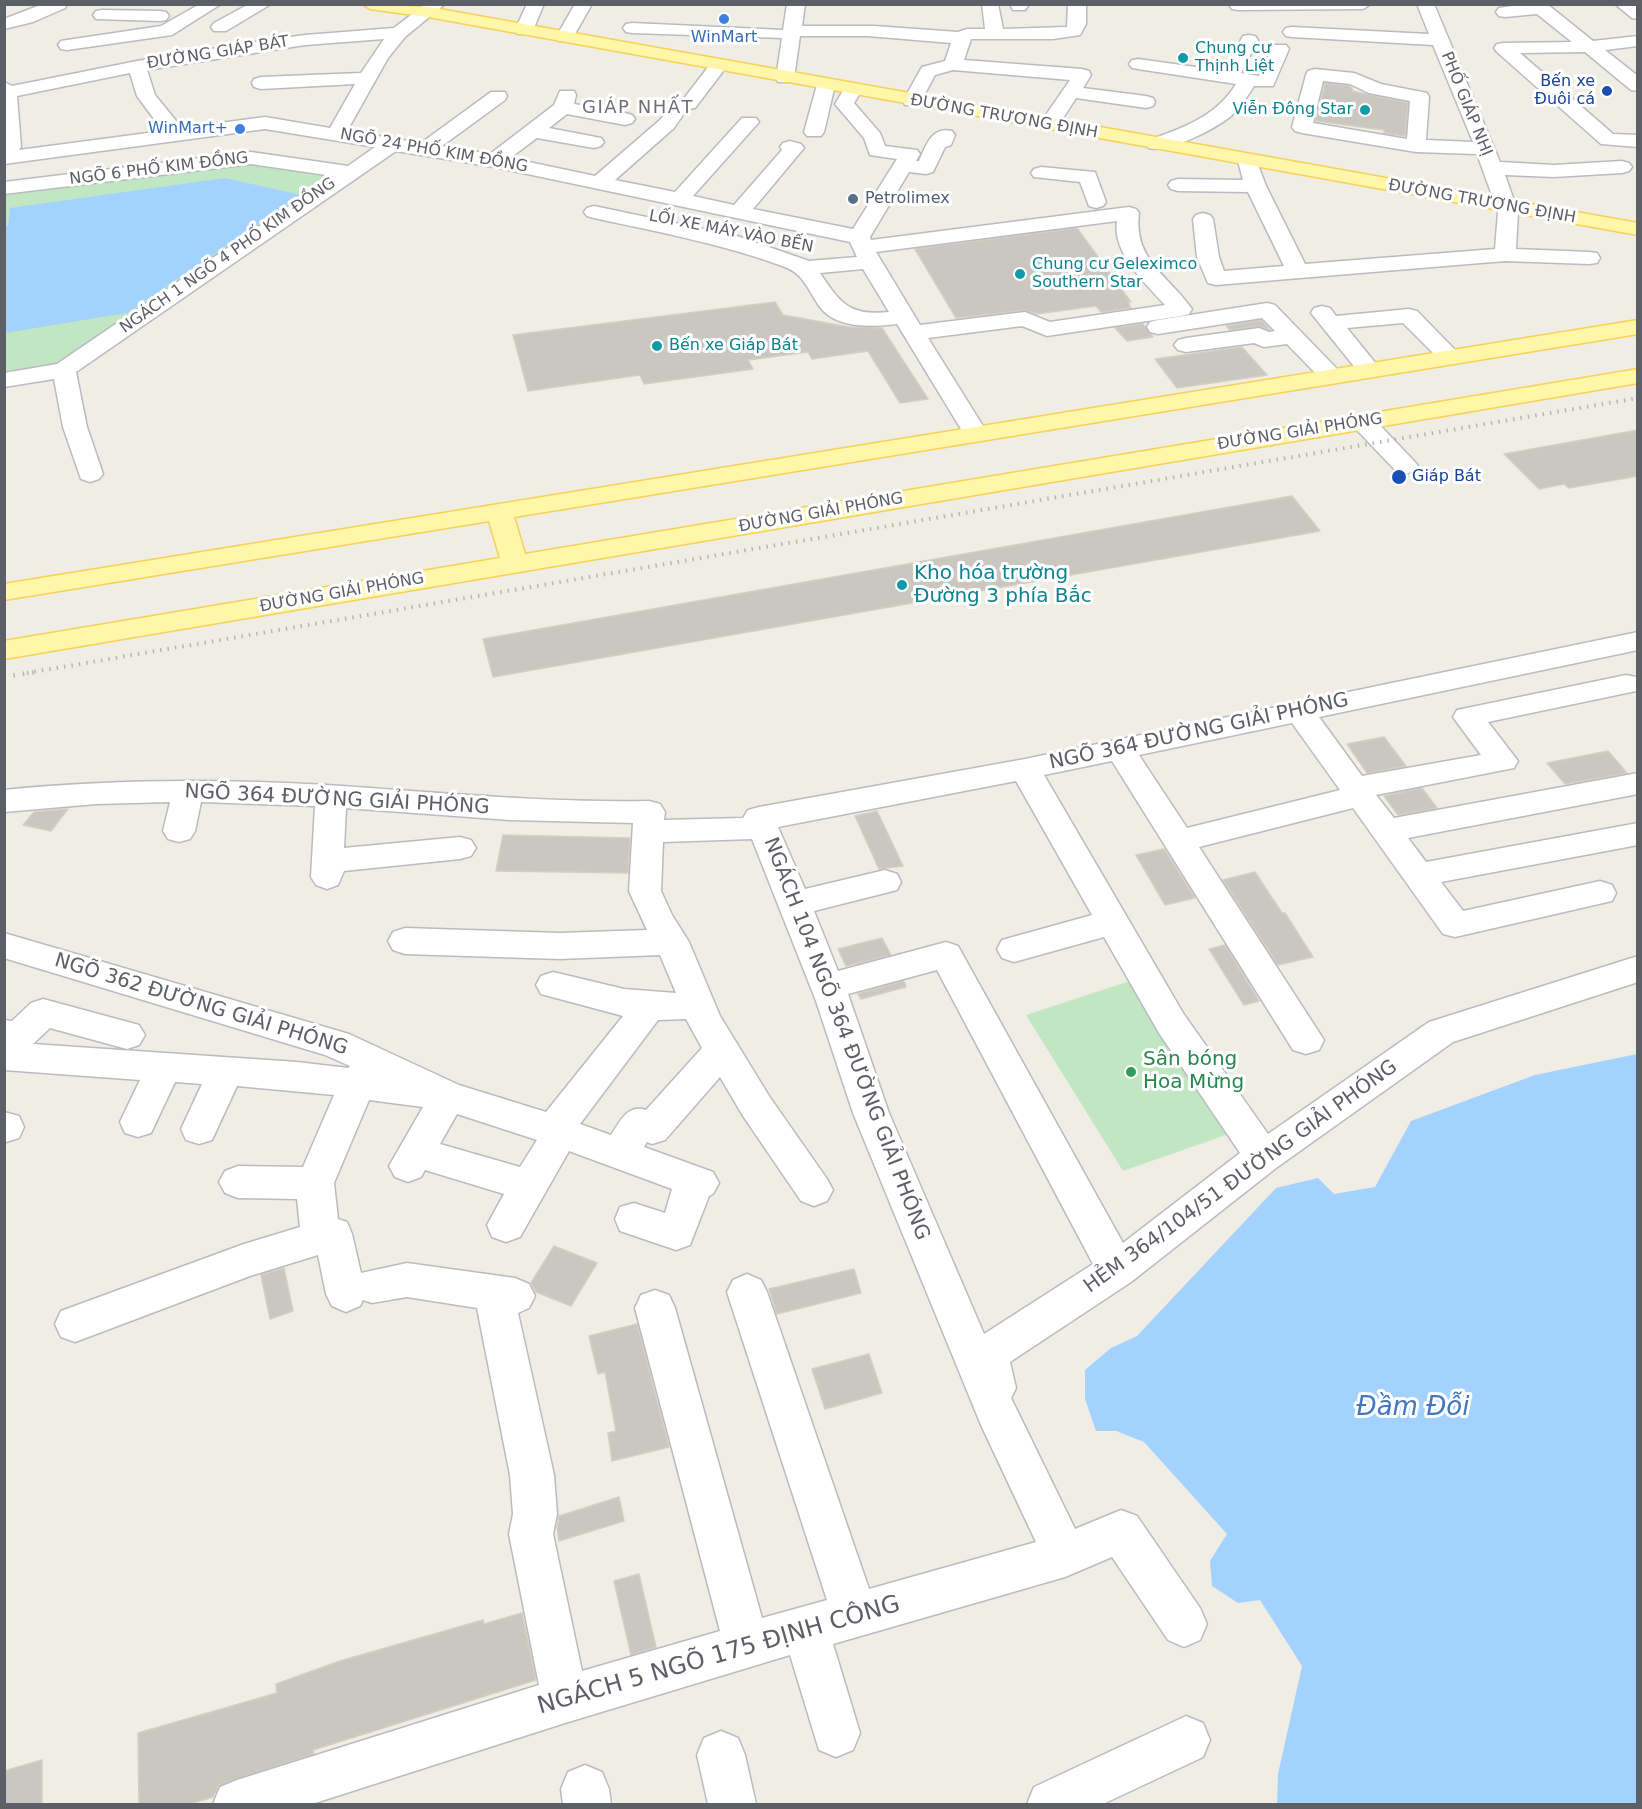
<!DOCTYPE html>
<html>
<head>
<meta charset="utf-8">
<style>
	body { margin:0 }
	#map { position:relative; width:1642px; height:1809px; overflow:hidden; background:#efede4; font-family:"DejaVu Sans",sans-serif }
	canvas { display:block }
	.frame { position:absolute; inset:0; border:6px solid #5c5f65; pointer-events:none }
</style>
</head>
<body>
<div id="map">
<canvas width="1642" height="1809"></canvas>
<div class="frame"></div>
</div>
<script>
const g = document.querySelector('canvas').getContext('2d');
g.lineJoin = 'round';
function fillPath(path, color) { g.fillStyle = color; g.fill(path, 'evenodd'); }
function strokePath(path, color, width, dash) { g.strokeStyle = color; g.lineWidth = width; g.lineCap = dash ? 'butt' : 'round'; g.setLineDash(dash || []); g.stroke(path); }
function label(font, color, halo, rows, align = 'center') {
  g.font = font + ' "DejaVu Sans",sans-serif'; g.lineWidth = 6; g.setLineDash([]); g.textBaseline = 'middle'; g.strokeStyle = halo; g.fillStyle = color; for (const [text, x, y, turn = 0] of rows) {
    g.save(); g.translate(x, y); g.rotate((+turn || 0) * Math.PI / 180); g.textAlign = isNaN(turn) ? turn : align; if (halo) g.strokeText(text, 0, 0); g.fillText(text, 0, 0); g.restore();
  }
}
const green = new Path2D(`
	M253 160 343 173 61 367 5 376V190Z
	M1136 979 1240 1130 1123 1171 1026 1015Z`);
const water = new Path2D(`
	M225 178 301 195 127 313 5 333 4 226H8L10 208Z
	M1637 1054V1804H1277L1278 1774 1302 1666 1260 1600 1238 1603 1212 1586 1210 1561 1227 1534 1144 1442 1116 1431H1096L1085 1399V1370L1111 1348 1137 1336 1276 1188 1318 1178 1334 1194 1375 1187 1411 1121 1535 1075Z`);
const building = new Path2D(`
	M1325 83 1349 86 1352 88V91L1408 103 1405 136 1384 133V130L1316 121Z
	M1077 228 1131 302H1128L1131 308 1101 312 1096 306 1036 314 1025 310 956 318 915 249Z
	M775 302 783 315 849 327 882 328 928 399 900 403 868 351 812 359 808 352 748 360 753 369 644 384 640 375 528 391 513 335Z
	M1261 320 1270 330 1259 326 1230 330 1226 326Z
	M1143 324 1153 337 1127 341 1115 328Z
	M1242 347 1267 375 1177 388 1155 359Z
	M1638 430V476L1569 488 1564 484 1539 489 1504 454Z
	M1292 496 1320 531 493 677 483 639Z
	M1384 737 1406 766 1367 773 1347 744Z
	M1608 751 1627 773 1565 784 1547 763Z
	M1422 788 1437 808 1398 815 1384 796Z
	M68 809 51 831 23 825 34 812Z
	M877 811 903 866 879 869 855 816Z
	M503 835 630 838 628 873 496 871Z
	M1164 849 1195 898 1165 905 1136 855Z
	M1255 872 1282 913H1285L1313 957 1278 965 1223 880Z
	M882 938 891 955 846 966 838 949Z
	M1225 945 1259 1001 1244 1005 1209 949Z
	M904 981 906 987 861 999 858 994Z
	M554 1246 597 1263 571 1306 536 1292 531 1283Z
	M284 1268 293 1311 270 1319 261 1275Z
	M854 1269 861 1293 777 1314 769 1289Z
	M637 1324 669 1447 612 1461 608 1433 616 1431 605 1372 598 1374 589 1336Z
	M869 1354 882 1393 825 1409 812 1369Z
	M619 1497 624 1521 559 1541 557 1528 559 1516Z
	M639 1574 656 1647 631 1655 614 1581Z
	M522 1613 536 1680 313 1750 314 1754 219 1785 213 1797 189 1804H139L138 1733 277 1693 276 1684 340 1661 483 1620 484 1624Z
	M42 1760V1804H4V1771Z`);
const minor = new Path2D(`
	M43 4H67L65 8 33 22 4 29V19Z
	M200 4H221L172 35 67 50 61 49 58 45 61 41 67 40 161 26Z
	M249 4H271L226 31H214L211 27 214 23Z
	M425 4H445L405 37 388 58 347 131 421 143 491 92H505L507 96 505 100 442 146 490 154 554 105 560 91H574L576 95 574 104 625 113 632 115 635 119 632 123 625 125 567 114 549 128 601 138 604 142 601 146 594 148 537 138 510 158 595 176 660 120 671 106 679 105 712 62H724L727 66 695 108 687 109 674 128 615 180 675 192 742 118H756L759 122 693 196 734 205 782 150 780 147 783 143 790 141 801 144 804 148 753 209 853 229 897 159 870 155 864 138 835 104 846 86H860L862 90 854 103 880 133 885 146 917 150 920 154 916 161H919C926 145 932 126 952 131L955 135 951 145 945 147 933 172 926 174 909 172 870 237 871 240 1129 207 1136 209 1139 213C1133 260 1169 276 1192 309L1189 314 1181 316 1047 336 1022 326 928 338 988 434 985 439 976 441 967 439 964 434 897 324C873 327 836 329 820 307 809 292 804 274 785 267 723 244 658 232 594 218L587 216 584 212 587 208 594 206 737 236 809 261 857 257 850 242 494 167 396 151 76 372 87 427 103 474 99 479 90 482 81 479 63 427 54 379 4 387V373L57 364 333 176 251 164 4 194V182L251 152 348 166 375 147 265 129 4 164V82L12 86 137 61 255 42 305 35 394 28ZM384 39 361 73 261 77 254 79 252 83 254 87 261 89 355 84 330 128 265 117 182 128 155 95 147 70 305 45ZM130 73 137 96 163 131 19 150 21 147 17 96ZM1117 221C1112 253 1145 283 1165 305L1050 322 1025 312 920 325 876 252ZM863 269 889 312C849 316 841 304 820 273Z
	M527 4H544L533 30 530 34H518L515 30Z
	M575 4H592L571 41H559L556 37Z
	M787 4H805L802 26H874L958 32 967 29H985L982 4H998L1003 29 1067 27 1068 4H1086V24L1080 35 1053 39H971L964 60 1082 69 1089 71 1091 75 1083 88 1146 96 1153 98 1155 102 1153 106 1146 108 1076 98 1056 129H1042L1039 125 1070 80 953 70 935 75 919 105H905L903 101 922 67 945 61 951 43 868 36H800L794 78 792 82H778L776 78 782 38 632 33 626 32 623 28 626 24 632 23 783 30Z
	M1010 4H1027L1028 6 1025 10H1013Z
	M1371 4 1363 9 1238 10 1232 9 1229 5Z
	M1417 4H1434L1500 162 1554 165 1622 161 1629 163 1632 167 1629 171 1622 173 1554 177 1505 175 1518 212 1516 249 1589 252 1597 253 1600 258 1597 263 1589 264 1505 261 1216 285 1208 283 1197 257 1193 219 1196 215 1203 213 1210 215 1213 219 1219 257 1224 271 1284 266 1248 192 1178 191 1171 189 1168 185 1171 181 1178 179 1243 180 1238 161 1241 157H1255L1266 186 1305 264 1495 249 1498 212 1477 154 1416 152 1302 133 1295 131 1292 127 1306 75 1308 71 1315 69 1354 73 1381 84 1427 93 1429 97 1426 140 1473 142 1433 45 1292 37 1286 36 1283 32 1286 28 1292 27 1429 34ZM1323 81 1350 84 1369 93 1410 101 1407 139 1313 123Z
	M1526 4H1547L1593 41 1638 36V46L1605 50 1638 76V91L1631 90 1585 52 1520 53 1613 134 1638 135V147L1601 144 1497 52 1494 48 1497 44 1503 43 1572 42 1537 14 1505 17 1499 16 1496 12 1499 8Z
	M1615 4H1635L1638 6V19L1632 18Z
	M102 10 160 11 166 12 169 16 166 20 160 21 96 19 93 15 96 11Z
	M1249 35 1255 36 1258 40 1241 73 1259 76 1274 45H1286L1289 49 1273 86H1254C1247 97 1240 108 1231 116 1215 129 1169 153 1149 148L1146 144 1149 140C1183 128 1217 116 1236 84L1138 69 1132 68 1129 64 1132 60 1138 59 1224 71 1243 36Z
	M826 79 833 81 835 85 824 132 821 136H807L804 132 817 85 819 81Z
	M1041 167 1095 172 1106 202 1103 206 1096 208 1089 206 1080 182 1034 177 1031 173 1034 169Z
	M1267 303 1275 305 1339 371 1343 376 1339 381 1331 383 1323 381 1287 344 1264 347 1254 343 1186 352 1178 350 1174 345 1178 340 1186 338 1259 328 1269 332 1275 331 1262 318 1158 334 1150 332 1147 327 1150 322 1158 320Z
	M1322 306 1330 308 1336 316 1409 309 1417 311 1462 357 1458 362 1450 364 1442 362 1403 323 1347 328 1381 370 1377 375 1369 377 1361 375 1311 313 1314 308Z
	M1363 415 1372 417 1414 461 1418 466 1414 471 1405 474 1396 471 1354 427 1351 422 1354 417Z
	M1638 632V650L1319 717 1362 776 1481 755 1453 717 1457 710 1626 675 1636 677V691L1488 722 1518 761 1514 768 1376 795 1394 818 1638 773V794L1408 838 1426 862 1638 823V845L1441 882 1463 911 1600 881 1612 885 1616 893 1612 901 1455 937 1443 934 1353 808 1199 847 1324 1040 1319 1050 1306 1054 1293 1050 1112 761 1044 775 1183 1013 1268 1134 1429 1022 1638 956V982L1453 1042 1276 1168 1131 1282 1010 1362 1016 1388 1011 1398 1075 1529 1121 1510 1137 1516 1200 1608 1207 1624 1200 1640 1184 1647 1168 1640 1112 1557 1065 1577 833 1644 860 1733 853 1750 836 1757 819 1750 790 1655 565 1723 312 1804H213L220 1787 237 1780 539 1685 509 1534 513 1514 510 1475 477 1308 407 1297 372 1303 363 1300 360 1306 346 1312 332 1306 326 1294 318 1255 250 1276 75 1342 61 1337 55 1324 61 1311 244 1244 300 1227 297 1199 238 1198 225 1193 219 1182 225 1171 238 1166 303 1167 334 1095 237 1086 212 1140 199 1144 186 1140 181 1129 202 1084 175 1082 151 1133 138 1137 125 1133 120 1122 140 1080 4 1070V1020L12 1021 31 1003 43 999 139 1025 145 1035 139 1045 127 1049 50 1028 33 1044 297 1062 348 1068 350 1066 325 1055 4 958V933L349 1034 459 1085 546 1112 623 1016 541 994 536 985 541 976 553 972 624 989 676 993 660 955 560 959 405 954 393 950 388 941 393 932 405 928 560 933 647 930 629 891 633 823 510 820 346 808 344 848 460 837 471 840 476 848 471 856 460 859 344 871 338 885 327 889 316 885 311 877 315 806 201 802 195 831 190 839 179 842 168 839 163 831 170 802 96 804 4 812V790C112 779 219 779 327 785 434 792 541 803 649 801L660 804 665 812 664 820 743 818 748 810 759 807 1025 759ZM1292 723 1340 790 1187 828 1139 755ZM1016 781 1092 915 1002 940 997 949 1002 958 1014 962 1104 937 1159 1033 1240 1153 1123 1243 958 946 946 942 838 971 814 911 897 890 901 882 897 874 885 870 805 889 778 827ZM752 839 816 1001 853 1113 981 1425 1036 1542 869 1589 767 1292 761 1280 747 1274 733 1280 727 1292 827 1600 762 1618 675 1308 669 1295 655 1290 641 1295 635 1308 720 1631 582 1671 553 1534 557 1514 554 1475 518 1313 529 1308 535 1296 529 1284 515 1278 407 1263 361 1273 352 1234 347 1222 338 1219 334 1183 369 1100 423 1107 389 1166 395 1177 408 1182 421 1177 425 1170 504 1194 487 1225 492 1237 506 1242 520 1237 569 1151 672 1189 665 1213 634 1203 620 1207 615 1219 620 1231 676 1250 690 1245 709 1196 713 1194 719 1183 713 1172 644 1147 647 1142 652 1144 665 1140 720 1077 743 1116 801 1201 814 1206 827 1201 833 1190 827 1179 769 1096 720 1016 689 942 672 915 661 891 663 842ZM937 970 1093 1264 984 1334 889 1113 848 994ZM686 1019 702 1048 646 1110C627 1104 620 1122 611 1135L580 1124 658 1020ZM457 1114 537 1140 520 1167 440 1144Z
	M4 1112 19 1116 24 1127 19 1138 6 1142Z
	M1186 1716 1203 1723 1210 1740 1203 1757 1103 1804H1027L1034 1787Z
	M721 1731 738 1738 745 1755 756 1804H708L697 1755 704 1738Z
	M585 1765 602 1772 609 1789 611 1804H563L561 1789 568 1772Z`);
const major = new Path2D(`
	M362 4 428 7 1638 223V235L428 17 370 9Z
	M1638 320V334L514 517 525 554 1638 369V383L4 659V641L500 558 489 521 4 600V584Z`);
const railFar1 = new Path2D(`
	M27 673 1638 398`);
const rail = new Path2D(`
	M4 677 36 672`);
const markers = [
	[724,19,6,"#3f7fe0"],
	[1183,58,6,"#0f9aa8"],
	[1607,91,6,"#1a4fb4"],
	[1365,110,6,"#0f9aa8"],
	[240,129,6,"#3f7fe0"],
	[853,199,6,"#5c6f8a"],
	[1020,274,6,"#0f9aa8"],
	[657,346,6,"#0f9aa8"],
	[1399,477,8,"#1a4fb4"],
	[902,585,6,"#0f9aa8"],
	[1131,1072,6,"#2e9e5b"]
];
const farShopnames = [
	["WinMart",724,38],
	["WinMart+",228,129,"right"]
];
const farCulturenames = [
	["Chung cư",1195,49],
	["Thịnh Liệt",1195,67],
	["Viễn Đông Star",1353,110,"right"],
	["Chung cư Geleximco",1032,265],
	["Southern Star",1032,283],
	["Bến xe Giáp Bát",669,346]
];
const farStreetnames = [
	["ĐƯỜNG GIÁP BÁT",218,53,-9],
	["PHỐ GIÁP NHỊ",1466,104,68],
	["ĐƯỜNG TRƯƠNG ĐỊNH",1004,117,10],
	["NGÕ 24 PHỐ KIM ĐỒNG",434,151,10],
	["NGÕ 6 PHỐ KIM ĐỒNG",159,169,-7],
	["ĐƯỜNG TRƯƠNG ĐỊNH",1482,202,10],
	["LỐI XE MÁY VÀO BẾN",731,232,11],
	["NGÁCH 1 NGÕ 4 PHỐ KIM ĐỒNG",228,256,-35],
	["ĐƯỜNG GIẢI PHÓNG",1300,432,-9],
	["ĐƯỜNG GIẢI PHÓNG",821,513,-10],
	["ĐƯỜNG GIẢI PHÓNG",342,593,-10]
];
const farTransitnames = [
	["Bến xe",1595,82],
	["Đuôi cá",1595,100],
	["Giáp Bát",1412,477,"left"]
];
const farServicenames = [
	["Petrolimex",865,199]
];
const farNeighbourhoodnames = [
	["GIÁP NHẤT",638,108]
];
const cultureNames = [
	["Kho hóa trường",914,574],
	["Đường 3 phía Bắc",914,597]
];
const streetNames = [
	["NGÕ 364 ĐƯỜNG GIẢI PHÓNG",1199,732,-12],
	["NGÕ 364 ĐƯỜNG GIẢI PHÓNG",337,800,3],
	["NGÕ 362 ĐƯỜNG GIẢI PHÓNG",201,1005,17],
	["NGÁCH 104 NGÕ 364 ĐƯỜNG GIẢI PHÓNG",846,1039,69],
	["HẺM 364/104/51 ĐƯỜNG GIẢI PHÓNG",1241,1177,-36]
];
const leisureNames = [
	["Sân bóng",1143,1060],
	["Hoa Mừng",1143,1083]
];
const nearStreetnames = [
	["NGÁCH 5 NGÕ 175 ĐỊNH CÔNG",719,1656,-16]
];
const nearWaternames = [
	["Đầm Đỗi",1413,1408]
];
fillPath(green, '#c0e7c2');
fillPath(water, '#a4d2ff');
fillPath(building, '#cac7c1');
strokePath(building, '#d4cfc2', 1.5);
strokePath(minor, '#b9bbc0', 3);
strokePath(major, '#f5d157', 3);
fillPath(minor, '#fff');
fillPath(major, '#fff6a9');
strokePath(railFar1, '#b5b6b6', 4, [1.5, 6]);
strokePath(rail, '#b5b6b6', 4.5, [1.5, 8]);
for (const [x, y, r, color] of markers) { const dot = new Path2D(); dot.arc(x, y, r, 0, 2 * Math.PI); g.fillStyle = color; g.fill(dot); strokePath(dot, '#fff', 2); }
label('16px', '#366cbe', '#fff', farShopnames);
label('16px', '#0d838f', '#fff', farCulturenames, 'left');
label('16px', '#5c5f65', '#fff', farStreetnames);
label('16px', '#164399', '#fff', farTransitnames, 'right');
label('16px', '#4e5e75', '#fff', farServicenames, 'left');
g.letterSpacing = '1.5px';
label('18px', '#6d7177', '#fff', farNeighbourhoodnames);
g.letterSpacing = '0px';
label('20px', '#0d838f', '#fff', cultureNames, 'left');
label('20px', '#5c5f65', '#fff', streetNames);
label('20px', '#27864d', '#fff', leisureNames, 'left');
label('24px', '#5c5f65', '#fff', nearStreetnames);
label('italic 26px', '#4077bd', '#fff', nearWaternames);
</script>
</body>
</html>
